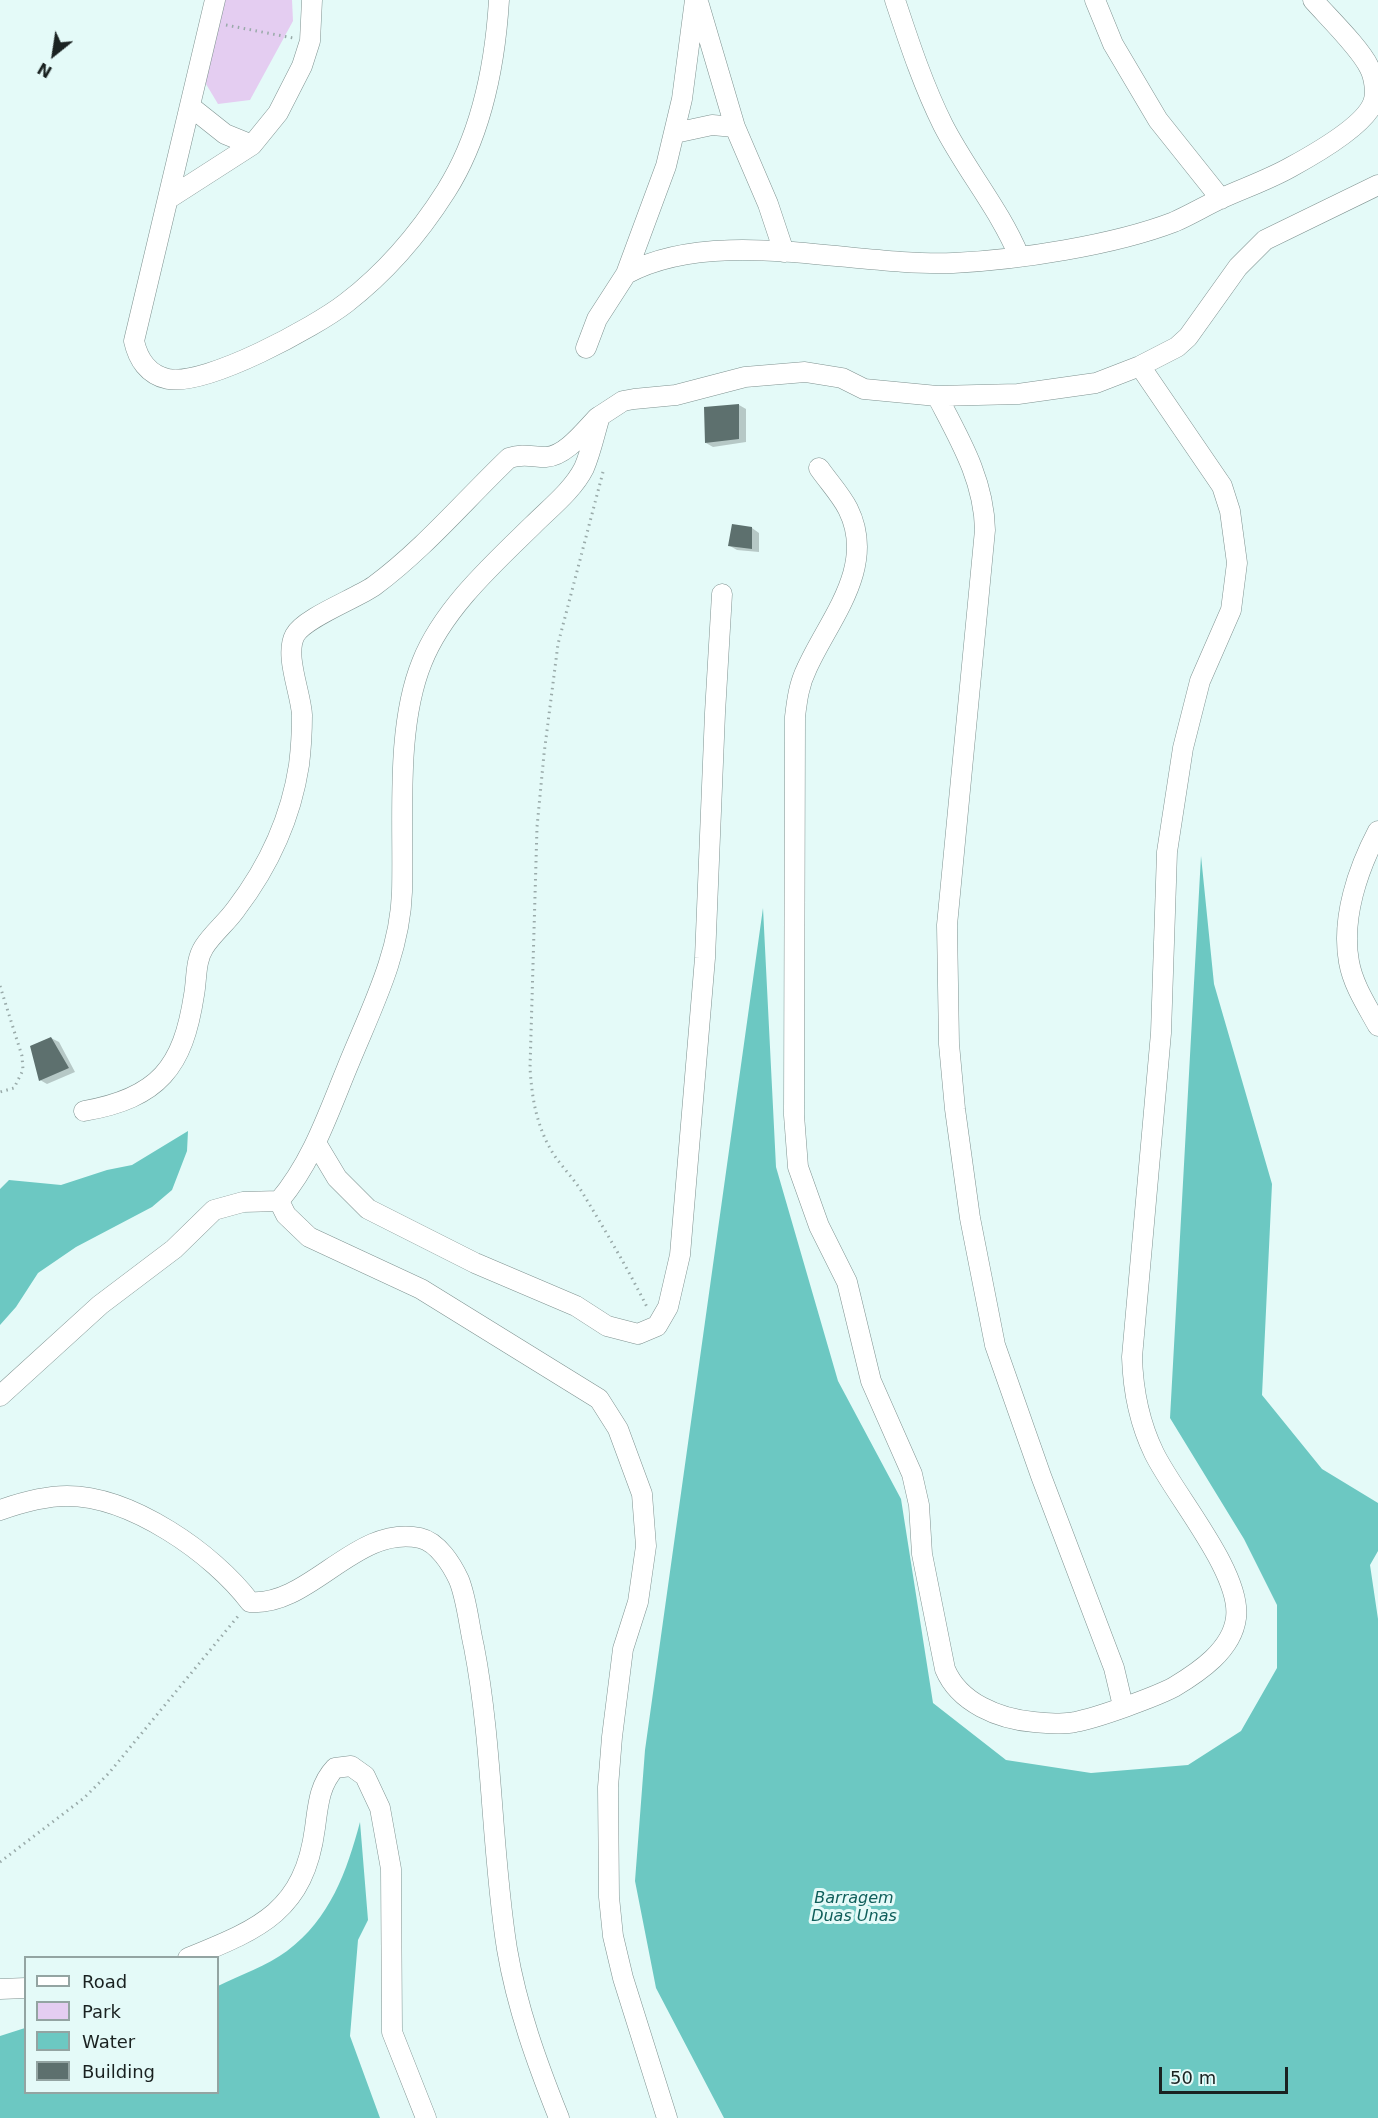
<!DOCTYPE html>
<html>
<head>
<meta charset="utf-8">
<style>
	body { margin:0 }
	#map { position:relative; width:1378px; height:2118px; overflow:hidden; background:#e4faf8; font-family:"DejaVu Sans",sans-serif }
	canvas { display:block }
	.legend { position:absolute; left:24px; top:1956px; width:195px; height:138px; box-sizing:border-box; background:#e4faf8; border:2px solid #93a4a2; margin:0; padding:8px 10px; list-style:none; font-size:18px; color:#1a2221 }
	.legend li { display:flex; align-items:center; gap:12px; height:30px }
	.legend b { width:30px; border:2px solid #93a4a2 }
	.north { position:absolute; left:24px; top:24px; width:60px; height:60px; -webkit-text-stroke:4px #e4faf8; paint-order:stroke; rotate:210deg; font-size:16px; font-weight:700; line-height:24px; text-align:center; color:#1a2221 }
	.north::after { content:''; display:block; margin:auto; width:21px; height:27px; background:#1a2221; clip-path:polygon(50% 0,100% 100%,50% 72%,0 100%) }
	.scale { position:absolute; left:1159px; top:2067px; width:129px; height:27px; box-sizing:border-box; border:3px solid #1a2221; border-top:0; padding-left:8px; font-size:18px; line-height:21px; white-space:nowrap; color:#1a2221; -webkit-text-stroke:4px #e4faf8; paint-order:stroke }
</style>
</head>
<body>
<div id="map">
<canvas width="1378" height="2118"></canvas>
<ul class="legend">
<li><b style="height:8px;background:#fff"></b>Road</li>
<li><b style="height:16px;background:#e4cdf1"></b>Park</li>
<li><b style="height:16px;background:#6cc8c2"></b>Water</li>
<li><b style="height:16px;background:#5d706e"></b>Building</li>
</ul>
<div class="north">N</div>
<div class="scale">50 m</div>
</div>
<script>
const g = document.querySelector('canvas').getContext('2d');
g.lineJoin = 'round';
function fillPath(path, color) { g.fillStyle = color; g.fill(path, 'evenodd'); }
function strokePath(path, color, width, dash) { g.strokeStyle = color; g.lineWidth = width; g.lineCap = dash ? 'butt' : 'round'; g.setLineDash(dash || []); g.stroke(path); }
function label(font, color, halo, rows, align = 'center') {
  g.font = font + ' "DejaVu Sans",sans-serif'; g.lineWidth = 6; g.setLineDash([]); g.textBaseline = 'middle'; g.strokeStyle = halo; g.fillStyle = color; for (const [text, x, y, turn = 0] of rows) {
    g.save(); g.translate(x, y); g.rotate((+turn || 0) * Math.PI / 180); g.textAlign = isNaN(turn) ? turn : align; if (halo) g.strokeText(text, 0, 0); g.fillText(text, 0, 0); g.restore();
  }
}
const green = new Path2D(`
	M220 0H292L293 21 250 100 218 104 203 79Z`);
const water = new Path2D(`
	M1201 856 1214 984 1272 1184 1262 1395 1322 1469 1378 1503V1551L1370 1565 1378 1619V2118H724L656 1988 635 1881 645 1750 763 908 776 1167 838 1381 901 1499 933 1703 1006 1760 1091 1773 1188 1765 1241 1731 1277 1668V1605L1244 1539 1170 1418Z
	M188 1131 187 1151 172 1190 152 1207 76 1247 38 1273 16 1307 0 1325V1189L9 1180 61 1185 107 1170 132 1165Z
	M360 1822 368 1920 358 1940 350 2036 380 2118H0V2036L25 2028 26 2092H218V1986C240 1975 267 1966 287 1951 330 1919 347 1871 360 1822Z`);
const shadow = new Path2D(`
	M739 405 746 409V442L713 447 706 443Z
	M752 528 759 533V552L737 550 730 546Z
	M51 1038 59 1042 75 1072 47 1084 40 1080Z`);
const building = new Path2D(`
	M739 404V439L705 443 704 407Z
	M732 524 752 527V549L728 546Z
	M51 1037 69 1068 39 1081 30 1046Z`);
const path = new Path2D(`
	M226 25 293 38
	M603 472 558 644 544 754 537 827 530 1068C532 1100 537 1128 554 1155 563 1168 574 1179 582 1192 605 1230 628 1269 648 1309
	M0 986 22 1056 23 1070 14 1088 0 1092
	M0 1862 84 1798 109 1773 239 1615`);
const minor = new Path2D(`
	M215 0 134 341C138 359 148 375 168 379 207 386 315 327 346 303 385 273 420 232 446 191 482 134 495 66 499 0
	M895 0C909 42 923 85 943 125 966 170 1000 210 1019 256
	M1095 0 1113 44 1158 120 1221 199
	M699 5 735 127 768 204 784 252
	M191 107 225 134 252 145
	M675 133 712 125 735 127
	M168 199 252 145 278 113 302 66 310 41 312 0
	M626 274C716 225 854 267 953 263 1018 260 1114 245 1174 222 1190 215 1205 206 1220 199 1244 188 1268 180 1291 167 1313 155 1364 126 1373 103 1377 93 1374 76 1369 67 1360 48 1328 17 1313 0
	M586 348 597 319 626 274 666 166 682 99 695 0
	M937 396C960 440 984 480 985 530L947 925 949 1044 955 1109 970 1218 995 1345 1041 1476 1114 1668 1123 1706
	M819 468C828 481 841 495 848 509 877 567 829 619 807 668 799 684 797 700 795 717L794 1115 798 1167 819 1226 847 1282 871 1381 912 1474 919 1505 922 1554 945 1669C959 1703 999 1719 1034 1722 1047 1723 1063 1725 1075 1722 1097 1718 1155 1697 1174 1687 1199 1672 1232 1650 1236 1618 1242 1573 1175 1496 1154 1453 1139 1422 1133 1391 1132 1357L1161 1033 1167 852 1183 748 1200 681 1231 610 1237 563 1230 511 1222 486 1140 366
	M1378 831C1358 869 1341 918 1349 962 1353 985 1367 1006 1378 1026
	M84 1111C159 1098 183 1067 194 995 197 979 195 961 204 947 213 933 227 922 236 909 268 867 291 817 299 765 301 749 302 731 302 715 301 693 284 655 295 635 304 618 355 599 374 586 424 549 465 500 509 458 523 453 532 457 546 457 566 456 585 430 598 417
	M316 1143 337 1178 368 1209 475 1263 576 1306 607 1326 638 1334 657 1326 668 1307 680 1255 705 958 715 713 722 594
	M0 1396 100 1305 174 1249 214 1210 243 1202 279 1201
	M0 1510C20 1503 46 1496 67 1496 131 1496 213 1553 250 1602 310 1607 356 1524 420 1538 438 1542 452 1565 459 1580 467 1600 469 1626 474 1647 493 1746 491 1849 507 1949 517 2008 537 2063 559 2118
	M188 1958C259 1929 304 1912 315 1828 318 1806 319 1785 335 1768L351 1766 365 1776 380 1808 391 1869 392 2032 426 2118
	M0 1989 26 1988
	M667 2118 623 1978 613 1936 609 1897 608 1787 612 1737 623 1649 638 1602 646 1546 642 1494 618 1429 599 1399 421 1289 309 1237 286 1215 279 1201C312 1162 328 1114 347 1068 370 1011 400 955 402 892 404 821 395 728 422 662 443 609 493 564 533 525 550 508 573 490 584 468 591 452 595 432 600 416L623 401 634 399 676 395 745 377 805 372 842 378 864 389 937 396 1018 394 1096 383 1140 366 1177 347 1188 337 1238 267 1265 240 1378 185`);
const waterNames = [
	["Barragem",854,1899],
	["Duas Unas",854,1917]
];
fillPath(green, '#e4cdf1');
fillPath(water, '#6cc8c2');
fillPath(shadow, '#0003');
fillPath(building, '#5d706e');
strokePath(minor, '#7f9290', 21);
strokePath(path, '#99aaa9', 3, [1.5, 4.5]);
strokePath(minor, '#fff', 20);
label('italic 16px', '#105f5b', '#e4faf8', waterNames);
</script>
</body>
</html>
